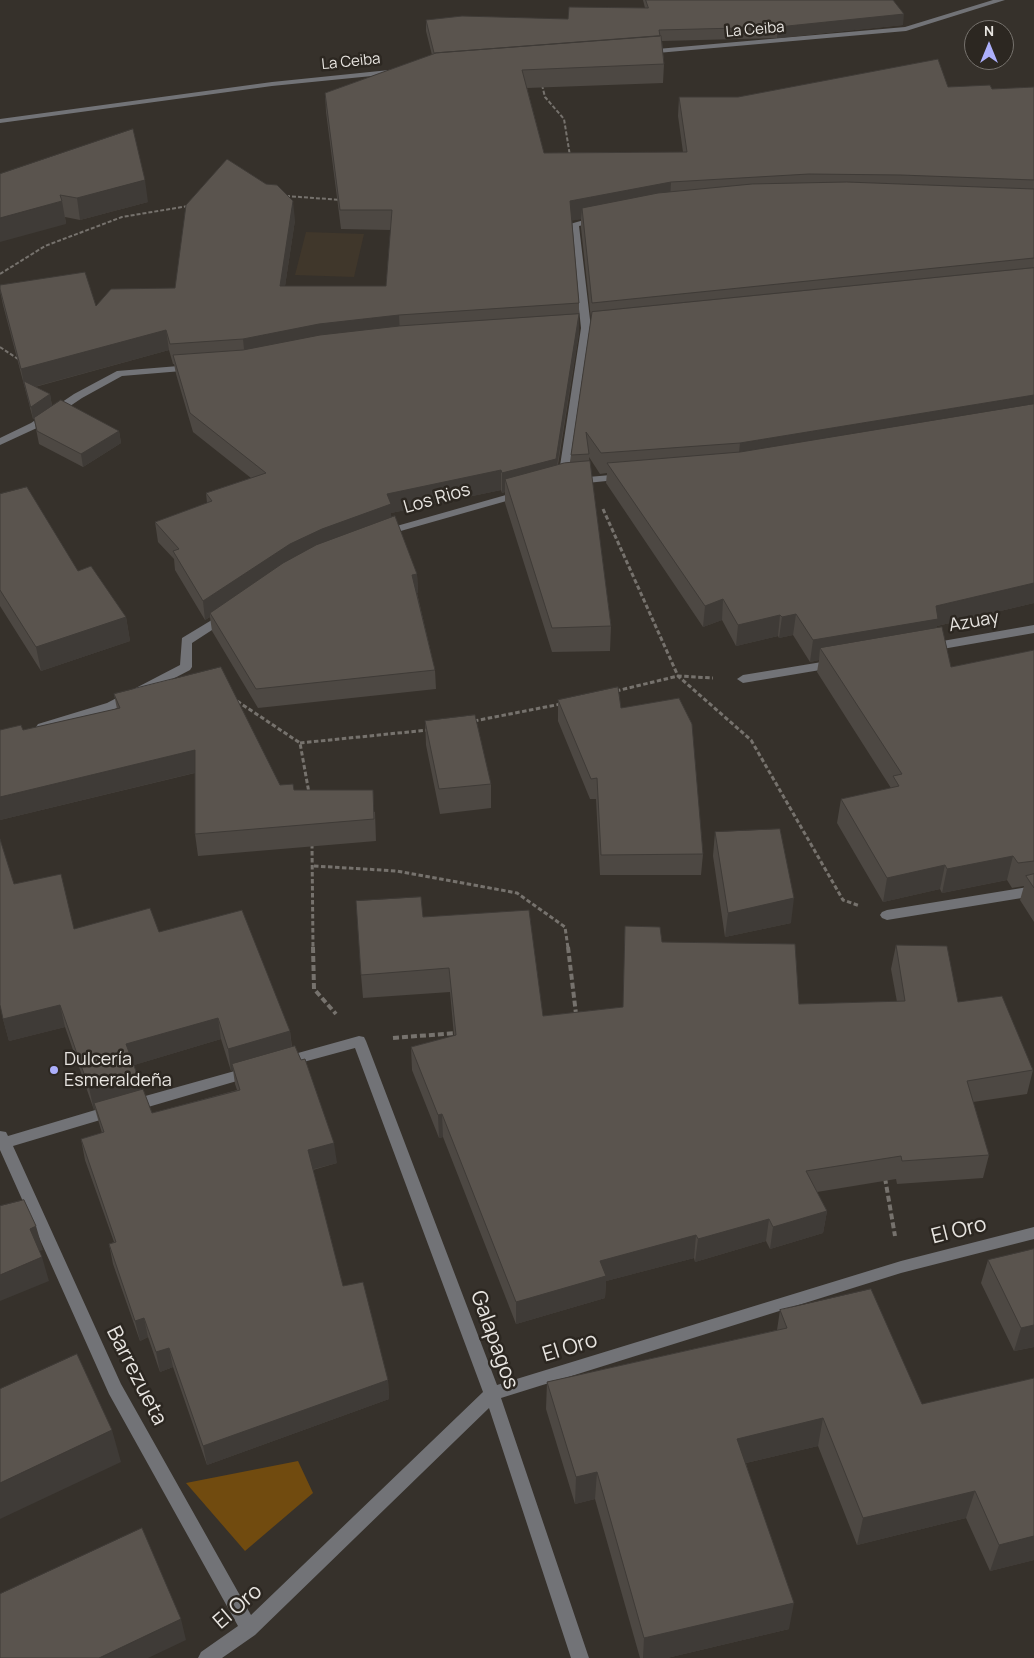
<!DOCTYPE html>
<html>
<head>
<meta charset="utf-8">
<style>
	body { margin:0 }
	#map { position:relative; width:1034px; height:1658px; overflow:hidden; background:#36312b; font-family:Manrope,sans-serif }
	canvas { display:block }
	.north { position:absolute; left:964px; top:20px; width:50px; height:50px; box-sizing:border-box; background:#2c2721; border:1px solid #77736e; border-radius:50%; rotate:0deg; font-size:14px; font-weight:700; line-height:20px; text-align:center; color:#e8e5e1 }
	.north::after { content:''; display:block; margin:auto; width:18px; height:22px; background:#acaffb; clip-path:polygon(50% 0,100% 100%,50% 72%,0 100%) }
</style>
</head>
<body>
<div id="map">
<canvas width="1034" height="1658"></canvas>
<div class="north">N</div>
</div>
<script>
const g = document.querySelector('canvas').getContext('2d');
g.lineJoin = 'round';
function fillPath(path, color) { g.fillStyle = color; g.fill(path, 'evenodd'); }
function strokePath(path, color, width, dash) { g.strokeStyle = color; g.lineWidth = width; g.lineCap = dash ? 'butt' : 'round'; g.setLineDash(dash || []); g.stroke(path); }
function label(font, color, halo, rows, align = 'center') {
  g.font = font + ' Manrope,sans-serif'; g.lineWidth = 5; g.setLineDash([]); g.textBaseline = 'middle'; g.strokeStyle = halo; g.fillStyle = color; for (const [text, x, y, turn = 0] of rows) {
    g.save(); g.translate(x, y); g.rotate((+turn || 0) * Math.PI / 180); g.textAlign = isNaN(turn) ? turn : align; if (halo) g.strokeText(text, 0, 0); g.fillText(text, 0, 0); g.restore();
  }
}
const built = new Path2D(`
	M306 232 364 234 354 277 295 275Z`);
const green = new Path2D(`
	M298 1461 313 1493 245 1551 186 1483Z`);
const pathFar2 = new Path2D(`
	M542 85 545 97 564 119 570 156
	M286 196 342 200
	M0 274 45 246 122 217 188 206
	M0 347 18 359`);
const pathFar1 = new Path2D(`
	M603 509 678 676 751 740 843 900 860 906
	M616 691 678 676 713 678
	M237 701 300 743 309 793
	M474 721 561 704
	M300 743 428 730
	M312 844 313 948
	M314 866 397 871 517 893 565 927 568 948`);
const path = new Path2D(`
	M313 947 314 989 336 1014
	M568 947 576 1014
	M393 1038 456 1033
	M885 1178 895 1236`);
const minor = new Path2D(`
	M993 0H1005L906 31 646 54 642 52 646 50 905 27Z
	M399 69H402V73L272 86 0 123V119L272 82Z
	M598 216 601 217V221L579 226 591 328 568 479 563 482 558 479 581 328 570 224Z
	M191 365 194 366V370L122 376 82 398 39 427 0 445V438L31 423 74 394 117 371Z
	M622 474 626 475 627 477 626 479 577 484 572 481 577 478Z
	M520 491 525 494 524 496 383 536 378 533 379 531Z
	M225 612 229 613 231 616 229 619 192 643V667L190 670 115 709 42 731 38 730 36 727 38 724 107 703 180 665 182 638Z
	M1034 625V633L931 651 925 647 931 643Z
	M834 660 838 661 840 664 838 667 743 683 737 679 743 675Z
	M1034 886V896L887 920 882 918 880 915 882 912 887 910Z
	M359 1036 364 1037 366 1041 497 1385 901 1261 1034 1227V1239L901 1273 501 1398 589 1658H571L489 1408 255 1635 222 1658H198L201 1652 238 1626 109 1394 0 1150V1131L6 1132 8 1136 112 1105 117 1107 119 1111 117 1115 13 1146 121 1384 251 1615 483 1392 355 1048 285 1067 280 1066 278 1062 280 1058Z
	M249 1067 254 1068 256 1072 254 1076 131 1112 126 1110 124 1106 126 1102 131 1100Z`);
const wall = new Path2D(`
	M643 0H893L903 25 777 38 662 41 664 64 663 83 527 88 544 153 683 152 678 116 679 97H738L948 87 992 89 1034 87V603L937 626V628L951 667 1034 650V922L1020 900 1024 886 1012 888 1007 880 942 893 940 889 883 902 837 823 841 799 891 788 817 672 819 660 810 662 793 635 779 638 778 636 736 646 722 620 703 627 606 483 607 473 600 474 589 457 611 626 610 651 552 652 505 503V492L502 493 501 490 391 513V517L417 574 418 593H417L435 670 436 689 258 708 212 631 210 617 205 620 175 570 174 559 158 542 155 522 207 503 206 493 251 478 193 432 176 374 174 364H173L169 350 35 387 50 394 52 406 119 431 121 443 83 467 39 444 34 419H33L3 305 0 291V285L96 306 175 288 295 220 285 286H386L391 230 341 229 326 112 325 93 432 55 426 31V20L568 19 645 8ZM581 219V228L591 319 571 455 570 462 558 465 579 333V303L572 220Z
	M0 174 148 202 80 220 65 217 66 224Z
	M0 494 78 571 126 617 130 641 41 671 0 606Z
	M114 694 280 785 294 790 375 812 376 841 198 856 195 834V773L0 820 23 730 117 709Z
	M558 700 621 708 703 854 701 875H600L596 799H590L558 721Z
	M425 721 491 784V808L440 814 426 745Z
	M715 832 791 923 725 937 713 856Z
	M14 884 74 929 159 932 290 1031 292 1047 337 1163 313 1170 343 1286 388 1380 389 1399 207 1465 173 1367 160 1372 148 1337 140 1341 113 1264 109 1244 114 1242 85 1160 81 1139 102 1133 99 1123 95 1109 94 1110 65 1027 9 1041 3 1019ZM221 1039 231 1071 233 1070 235 1084 237 1090 152 1113 141 1090 137 1074 134 1065Z
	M423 917 543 1016 623 1007 625 926 799 1004 897 1002 891 969 896 945 1033 1070 1027 1094 973 1102 989 1155 983 1178 897 1184 896 1179 817 1192 827 1211 823 1233 770 1249 766 1241 695 1262 694 1258 606 1281 605 1298 516 1324 443 1137 439 1138 412 1070 411 1047 454 1036 450 992 363 998 361 975Z
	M1034 1249V1347L1014 1351 981 1283 988 1260Z
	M780 1310 922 1404 1034 1560 990 1571 966 1518 857 1545 818 1446 746 1463 789 1629 667 1658H640L595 1499 575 1504 546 1409 547 1382 777 1330Z`);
const shadedWall = new Path2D(`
	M904 14 903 25 777 38 778 27Z
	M145 180 148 202 80 220 77 198Z
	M671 182 670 201 582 208 581 219 570 221V201Z
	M62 201 66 224 0 242V218Z
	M293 201 295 220 282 306 280 286Z
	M579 314V333L555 478 505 479V492L502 493V473Z
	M399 315 400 335 245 359 243 339 319 324Z
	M166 330 169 350 26 389 24 381 25 389 21 369Z
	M50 394 52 407 33 419 31 407Z
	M1034 395V415L738 463 740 443Z
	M119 431 121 443 83 467 81 454Z
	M501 470V490L391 513 392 523 210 613V617L205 620 203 601 290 544 387 494Z
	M417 574 418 593 413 594 412 575Z
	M1034 583V603L937 626 935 640 820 648 819 660 810 662 813 640 936 606Z
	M723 599 722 620 703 627 705 606Z
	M796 614 793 635 779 638 782 617Z
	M780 615 778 636 736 646 738 625Z
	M126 617 130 641 41 671 36 647Z
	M195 750 198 772 0 820V797Z
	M1013 856 1007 880 942 893 947 869Z
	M945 865 940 889 883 902 887 878Z
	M794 898 791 923 725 937 728 913Z
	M60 1005 65 1027 9 1041 3 1019Z
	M218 1018 221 1039 131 1066 126 1044Z
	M290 1031 292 1053 232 1064 233 1070 231 1071 228 1049Z
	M137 1074 142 1096 94 1103 95 1109 94 1110 89 1088Z
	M442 1114 443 1137 439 1138 438 1115Z
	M334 1143 337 1163 310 1170 308 1150Z
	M827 1211 823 1233 770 1249 773 1227Z
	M769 1219 766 1241 695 1262 698 1239Z
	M36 1226 43 1250 36 1252 30 1229Z
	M696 1235 694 1258 606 1281 605 1298 516 1324V1302L600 1261Z
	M42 1257 49 1281 0 1301V1275Z
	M144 1318 148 1337 140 1341 135 1321Z
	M1034 1325V1347L1014 1351 1021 1328Z
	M169 1348 173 1367 160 1372 156 1352Z
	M388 1380 389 1399 207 1465 203 1446Z
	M823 1418 818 1446 733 1466 737 1439Z
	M112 1430 121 1462 0 1519V1483Z
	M597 1472 595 1499 575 1504 576 1477Z
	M975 1491 966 1518 857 1545 863 1518Z
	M1034 1536V1560L990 1571 999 1545Z
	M794 1603 789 1629 667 1658H643L644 1638Z
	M181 1619 186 1640 148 1658H99Z`);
const building = new Path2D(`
	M646 0H893L904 14 778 27 659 30 660 36 434 53 426 20 462 16 568 19 569 7 648 8Z
	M661 36 664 64 522 70 544 153 687 152 679 97H738L938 59 948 87 990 85 992 89 1034 87V180L901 175 809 174 671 182 570 201 579 303 399 315 319 324 243 339 170 344 166 330 21 369 0 289V285L85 272 96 306 111 289 175 288 186 205 227 159 266 184 277 185 293 201 280 286H386L392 210H340L325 93 436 53Z
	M133 129 145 180 77 198 60 195 62 201 0 218V174Z
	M847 182 1034 189V258L592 303 582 208 658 193 752 184Z
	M1034 268V395L740 443 601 453 586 432 589 454 571 455 592 312Z
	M579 314 556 459 502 473 501 470 387 494 391 504 322 529 290 544 203 601 173 551 179 549 155 522 212 501 206 493 266 473 190 413 173 355 243 350 320 335 399 326Z
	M24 381 50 394 31 407Z
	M61 400 119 431 81 454 37 431 34 418Z
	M1034 404V583L936 606 938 619 813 640 796 614 782 617 780 615 738 625 723 599 705 606 607 463 740 452Z
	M590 461 611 626 552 628 505 479 564 463Z
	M27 487 78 571 91 566 126 617 36 647 0 590V494Z
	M395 516 417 574 412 575 435 670 256 689 210 613 283 563 316 545Z
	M942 627 951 667 1034 650V861L1018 863 1013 856 947 869 945 865 887 878 841 799 899 786 893 776 902 774 820 648Z
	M221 667 280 785 293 784 294 790H373L374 819 195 834V750L0 797V730L21 725 23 730 120 708 114 694Z
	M618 687 621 708 679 698 692 724 703 854 601 855 597 778 591 779 558 700Z
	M475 715 491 784 439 789 425 721Z
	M780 829 794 898 728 913 715 832Z
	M0 839 14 884 61 874 74 929 150 908 159 932 242 910 290 1031 228 1049 218 1018 126 1044 137 1074 89 1088 60 1005 3 1019 0 1005Z
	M1034 874V888L1026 876Z
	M421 897 423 917 529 910 543 1016 623 1007 625 926 660 927 662 942 795 944 799 1004 905 1001 896 945 947 946 958 1002 1002 996 1033 1070 967 1081 989 1155 902 1161 901 1156 806 1171 827 1211 773 1227 769 1219 698 1239 696 1235 600 1261 606 1276 516 1302 442 1114 438 1115 411 1047 456 1035 449 968 361 975 356 901Z
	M295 1046 301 1060 305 1059 334 1143 308 1150 343 1286 363 1282 388 1380 203 1446 169 1348 156 1352 144 1318 135 1321 109 1244 116 1242 81 1139 104 1132 94 1103 143 1089 152 1113 240 1090 232 1064Z
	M24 1200 36 1226 30 1229 42 1257 0 1275V1206Z
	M1034 1249V1325L1021 1328 988 1260Z
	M871 1289 922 1404 1034 1378V1536L999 1545 975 1491 863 1518 823 1418 737 1439 794 1603 644 1638 597 1472 576 1477 547 1382 787 1328 780 1310Z
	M77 1354 112 1430 0 1483V1389Z
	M142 1528 181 1619 99 1658H0V1594Z`);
const markers = [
	[54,1070,5,"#acaffb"]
];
const farStreetnames = [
	["La Ceiba",755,30,-5],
	["La Ceiba",351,62,-6]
];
const streetNames = [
	["Los Rios",437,499,-16],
	["Azuay",974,622,-10]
];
const poiNames = [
	["Dulcería",64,1060],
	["Esmeraldeña",64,1081]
];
const nearStreetnames = [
	["El Oro",959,1231,-14],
	["Galapagos",494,1340,70],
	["El Oro",570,1348,-17],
	["Barrezueta",136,1376,63],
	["El Oro",238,1607,-41]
];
fillPath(built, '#40372b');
fillPath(green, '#714b0f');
strokePath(pathFar2, '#76726d', 2, [4, 2]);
strokePath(pathFar1, '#76726d', 3, [4.5, 2.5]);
strokePath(path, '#76726d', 4, [6, 3]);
fillPath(minor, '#727377');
fillPath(wall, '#4d4843');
fillPath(shadedWall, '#3f3b37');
fillPath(building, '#5a544e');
strokePath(building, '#3f3b37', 1);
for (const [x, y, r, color] of markers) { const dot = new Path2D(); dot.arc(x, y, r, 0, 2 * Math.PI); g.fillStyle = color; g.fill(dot); strokePath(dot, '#2c2721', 2); }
label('15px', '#e8e5e1', '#2c2721', farStreetnames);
label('18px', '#e8e5e1', '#2c2721', streetNames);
label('18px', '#e8e5e1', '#2c2721', poiNames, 'left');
label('21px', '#e8e5e1', '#2c2721', nearStreetnames);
</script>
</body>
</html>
